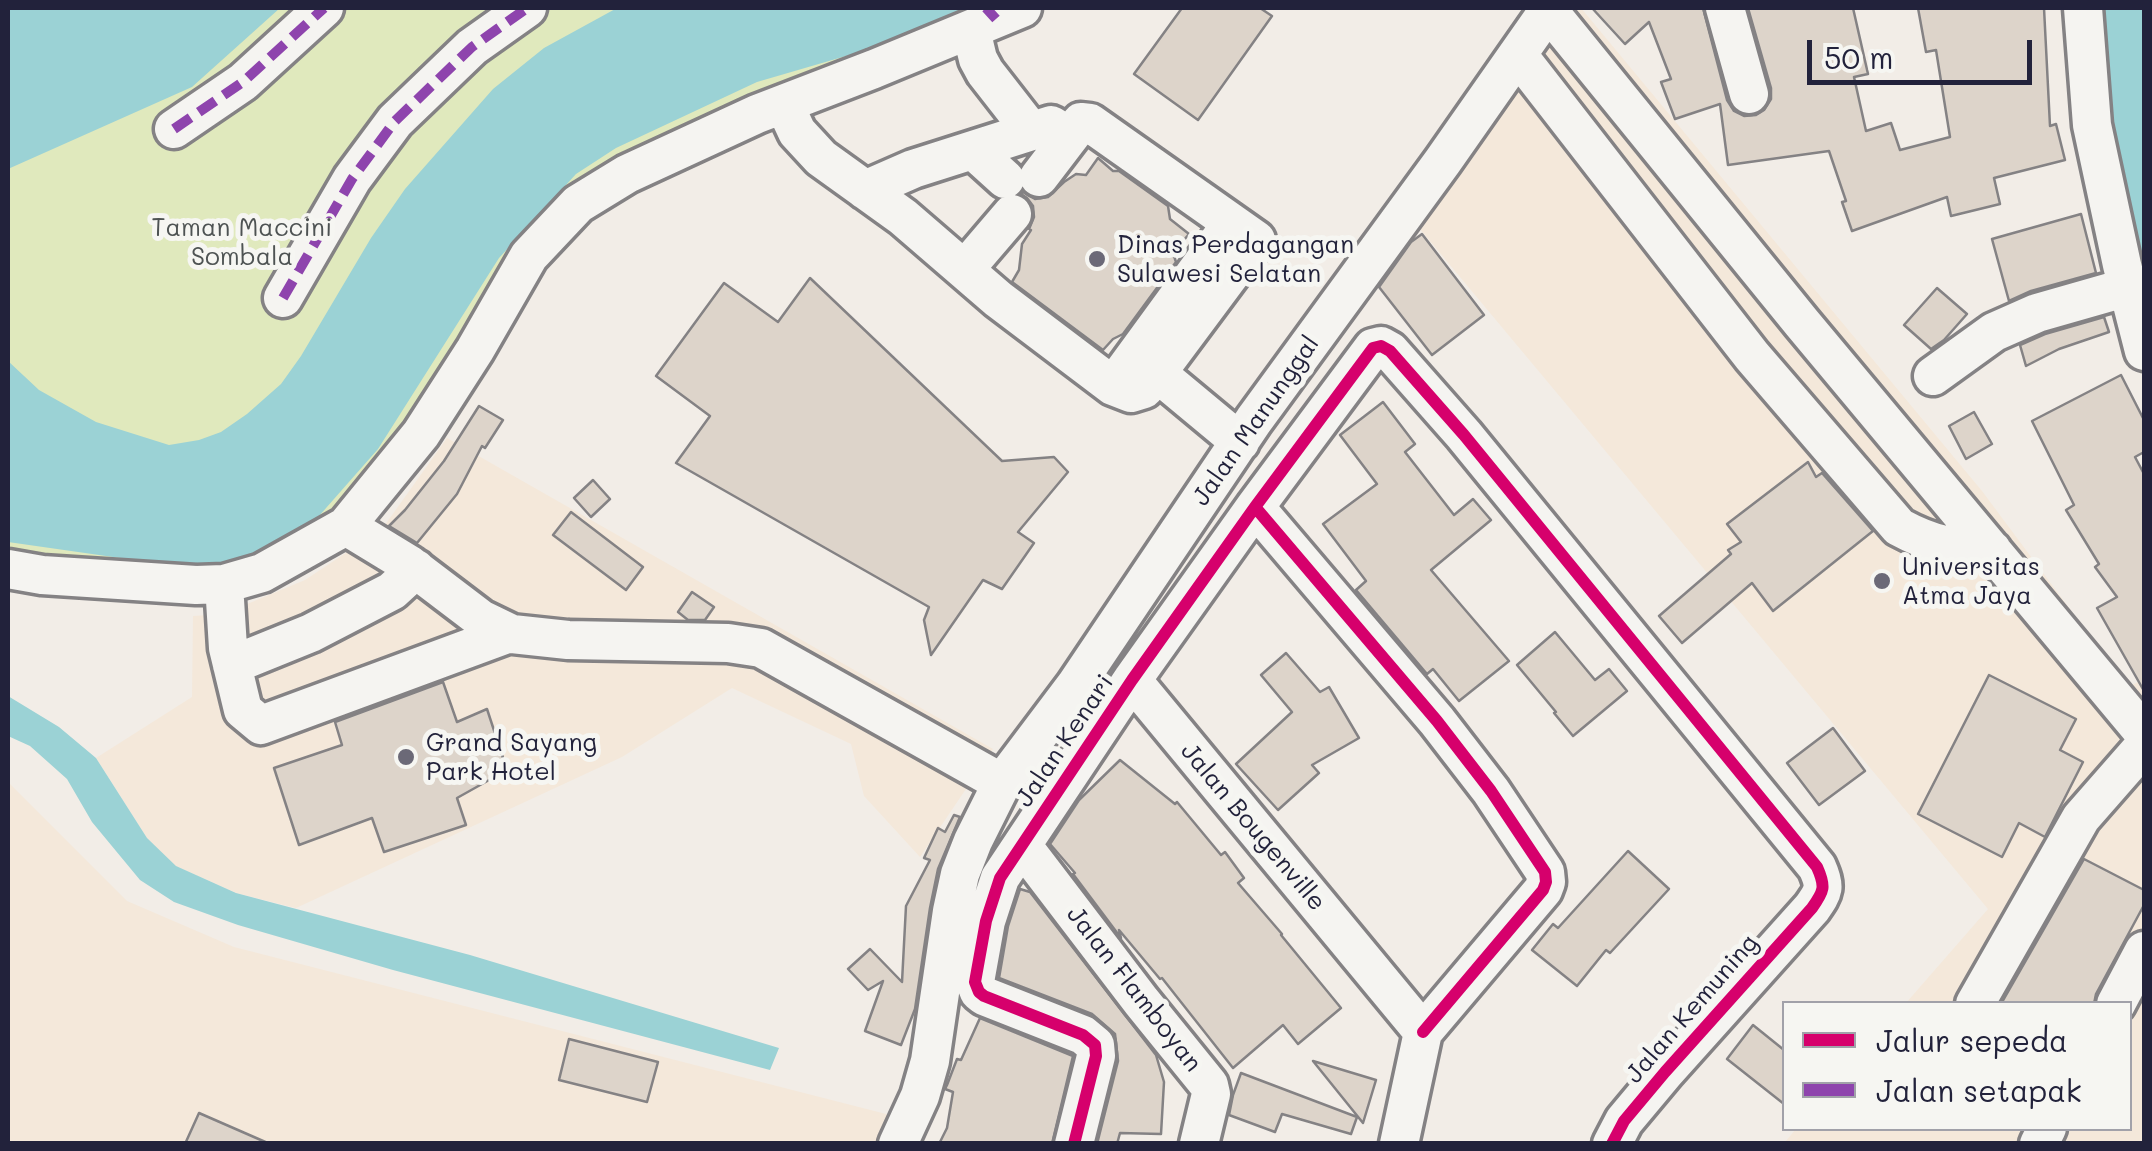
<!DOCTYPE html>
<html>
<head>
<meta charset="utf-8">
<style>
	body { margin:0 }
	#map { position:relative; width:2152px; height:1151px; overflow:hidden; background:#f2ede7; font-family:Mali,sans-serif }
	canvas { display:block }
	.frame { position:absolute; inset:0; border:10px solid #22223b; pointer-events:none }
	.legend { position:absolute; left:1782px; top:1001px; width:350px; height:130px; box-sizing:border-box; background:#f6f6f2; border:2px solid #a1a1a9; margin:0; padding:12px 18px; list-style:none; font-size:30px; color:#22223b }
	.legend li { display:flex; align-items:center; gap:20px; height:50px }
	.legend b { width:50px; border:2px solid #a1a1a9 }
	.scale { position:absolute; left:1807px; top:40px; width:225px; height:45px; box-sizing:border-box; border:5px solid #22223b; border-top:0; padding-left:12px; font-size:30px; line-height:35px; white-space:nowrap; color:#22223b; -webkit-text-stroke:8px #f6f6f2; paint-order:stroke }
</style>
</head>
<body>
<div id="map">
<canvas width="2152" height="1151"></canvas>
<div class="frame"></div>
<ul class="legend">
<li><b style="height:12px;background:#d6006c"></b>Jalur sepeda</li>
<li><b style="height:12px;background:#8e44ad"></b>Jalan setapak</li>
</ul>
<div class="scale">50 m</div>
</div>
<script>
const g = document.querySelector('canvas').getContext('2d');
g.lineJoin = 'round';
function fillPath(path, color) { g.fillStyle = color; g.fill(path, 'evenodd'); }
function strokePath(path, color, width, dash) { g.strokeStyle = color; g.lineWidth = width; g.lineCap = dash ? 'butt' : 'round'; g.setLineDash(dash || []); g.stroke(path); }
function label(font, color, halo, rows, align = 'center') {
  g.font = font + ' Mali,sans-serif'; g.lineWidth = 10; g.setLineDash([]); g.textBaseline = 'middle'; g.strokeStyle = halo; g.fillStyle = color; for (const [text, x, y, turn = 0] of rows) {
    g.save(); g.translate(x, y); g.rotate((+turn || 0) * Math.PI / 180); g.textAlign = isNaN(turn) ? turn : align; if (halo) g.strokeText(text, 0, 0); g.fillText(text, 0, 0); g.restore();
  }
}
const built = new Path2D(`
	M1572 8H1581L1982 491 2128 687 2144 679V1143H1784L1797 1128H2130V1004L1906 1003 1988 909 1409 216Z
	M447 438 993 749 920 857 864 796 851 744 732 688 622 757 296 908 236 893 175 866 147 838 96 758 192 697 193 616 223 614 305 580 382 529Z
	M8 782 127 901 234 947 890 1115 878 1144 8 1143Z`);
const green = new Path2D(`
	M8 8H1000L840 65 695 121 581 180 495 276 429 389 369 471 330 516 271 554 210 575 120 567 8 549Z`);
const water = new Path2D(`
	M8 8H280L192 87 8 169Z
	M617 8H970L974 15 870 49 757 82 616 148 576 174 499 258 378 449 319 516 251 554 219 565 197 569 8 542V361L39 390 96 422 169 445 199 440 221 432 247 414 281 384 301 356 371 238 405 189 493 89 544 48Z
	M2091 8H2144V314L2098 129Z
	M8 696 59 727 96 758 147 838 176 866 236 893 470 955 779 1048 770 1070 393 970 238 925 174 902 140 880 92 822 67 779 30 746 8 736Z`);
const building = new Path2D(`
	M1182 8H1260L1272 16 1198 120 1134 74Z
	M1592 8H1703L1727 100 1734 111 1744 116 1756 115 1764 110 1771 99V88L1748 8H1853L1868 74 1854 77 1866 131 1891 123 1900 150 1950 137 1936 50 1926 52 1918 8H2044L2050 126 2056 124 2065 160 1994 178 2000 204 1951 216 1947 197 1852 231 1842 202 1846 201 1829 151 1728 165 1720 104 1675 119 1661 82 1671 79 1649 22 1625 44Z
	M1098 158 1113 171H1119L1168 206 1170 219 1189 234 1173 253 1176 262 1123 334 1113 339 1103 350 1012 282 1019 270 1022 244 1031 230 1029 229 1034 217 1033 206 1027 198 1021 194 1023 192 1035 199 1048 197 1064 182 1076 174 1086 175Z
	M2081 214 2096 273 2031 291 2009 301 1992 239Z
	M1422 234 1484 315 1432 355 1379 287 1411 242Z
	M810 278 1002 461 1054 457 1068 472 1018 532 1034 543 1002 589 983 580 931 655 924 620 929 607 676 463 710 416 656 376 724 283 778 322Z
	M1937 288 1967 314 1944 340 1931 349 1904 325Z
	M2104 317 2109 332 2059 349 2026 366 2020 345 2045 334Z
	M2121 375 2144 420V452L2135 457 2144 474V691L2097 608 2117 597 2095 567 2099 564 2066 510 2074 505 2032 421Z
	M1383 402 1415 444 1405 452 1454 515 1473 499 1491 520 1431 570 1509 661 1459 701 1433 669 1427 674 1356 590 1366 581 1323 524 1377 484 1340 435Z
	M479 406 503 420 485 448 482 446 457 494 417 543 389 526 405 510 444 461Z
	M1974 412 1992 444 1966 459 1949 426Z
	M1808 462 1816 477 1822 473 1873 531 1773 611 1752 583 1682 643 1659 616 1731 554 1728 550 1741 542 1727 524Z
	M593 480 610 499 591 517 574 498Z
	M571 512 643 567 626 590 553 535Z
	M692 592 714 607 705 620H688L678 612Z
	M1555 632 1595 680 1609 669 1627 691 1573 736 1554 713 1556 712 1517 665Z
	M1286 653 1320 692 1329 687 1359 738 1312 765 1319 773 1278 810 1236 764 1292 712 1261 675Z
	M1989 675 2076 719 2060 750 2083 762 2045 837 2019 823 2002 857 1918 814Z
	M443 682 457 722 487 709 507 770 457 798 466 825 384 852 372 818 299 845 274 768 342 745 335 722Z
	M1833 728 1865 771 1819 805 1787 763Z
	M1120 760 1175 804 1177 802 1221 855 1225 852 1244 878 1238 883 1282 934 1281 935 1341 1008 1298 1044 1283 1025 1233 1068 1162 978 1160 979 1119 930 1121 938 1073 874 1075 873 1050 844 1079 800Z
	M954 815 960 817 938 869 930 908 915 1009 901 1045 865 1031 883 981 868 990 848 969 870 949 902 982 906 906 930 860 924 858 938 828 945 832Z
	M1628 851 1669 889 1610 953 1606 950 1577 986 1532 950 1553 924 1558 928Z
	M2084 859 2144 890V905L2096 994 2094 1004H2001Z
	M1020 889 1030 892 1156 1055 1164 1082 1161 1134 1120 1133 1117 1144H1097L1118 1061 1115 1034 1092 1014 999 978 1008 926Z
	M980 1018 1073 1056 1052 1144H939L947 1128 953 1092 945 1089 947 1085 957 1059 961 1060Z
	M1753 1025 1784 1050V1104L1727 1059Z
	M569 1039 658 1062 647 1102 559 1080Z
	M1313 1061 1376 1080 1363 1123Z
	M1241 1073 1357 1117 1351 1134 1282 1114 1275 1132 1229 1115 1233 1095Z
	M199 1113 270 1144H185Z`);
const minor = new Path2D(`
	M1725 8 1749 94
	M2083 8 2092 125 2122 265 2144 351
	M1548 10 1802 323 2144 733
	M971 30 978 59 985 72 1031 131
	M1518 55 1752 356 1899 527C1934 546 1953 548 1992 550
	M784 104 797 132 821 158 903 217 998 299 1113 386 1131 393 1144 389 1157 373 1240 442
	M174 129 243 82 324 8
	M973 150 1005 179
	M1039 177 1081 122 1090 123 1256 240 1157 373
	M865 190 913 169 1051 125 1069 136
	M965 269 1012 214
	M283 298 352 179 395 121 472 47 527 8
	M1933 376 1994 332 2037 313 2128 287
	M1113 386 1232 223
	M1255 507 1437 721 1491 791 1545 872 1546 882 1543 890 1423 1032
	M346 526 410 565 481 619 512 634 568 640 728 643 761 648 1002 783
	M8 569 42 575 196 585 224 584 262 573 346 526 421 434 475 350 529 256 578 204 627 174 757 114 874 69 1022 8
	M224 584 228 648 243 710 261 725 510 633
	M232 665 311 633 392 591 416 569
	M1132 680 1423 1032 1399 1144
	M1022 845 1141 1001 1209 1085 1211 1094 1199 1144
	M1975 1004 2081 818 2144 746
	M2116 1004 2144 951
	M898 1144 920 1096 930 1061 952 911 960 874 973 841 1002 783 1075 686 1254 420 1443 161 1550 8
	M1074 1144 1096 1056 1095 1045 1083 1035 984 996 979 992 975 982 986 921 1000 878 1132 680 1255 507 1373 348 1381 346 1390 351 1464 435 1817 867C1826 887 1824 891 1812 908L1665 1072 1624 1121 1612 1144
	M2039 1144 2047 1128`);
const quiet = new Path2D(`
	M986 8 996 19
	M174 129 243 82 324 8
	M283 298 352 179 395 121 472 47 527 8`);
const cycleway = new Path2D(`
	M1255 507 1437 721 1491 791 1545 872 1546 882 1543 890 1423 1032
	M1074 1144 1096 1056 1095 1045 1083 1035 984 996 979 992 975 982 986 921 1000 878 1132 680 1255 507 1373 348 1381 346 1390 351 1464 435 1817 867C1826 887 1824 891 1812 908L1665 1072 1624 1121 1612 1144`);
const markers = [
	[1097,259,10,"#6b6977"],
	[1882,581,10,"#6b6977"],
	[406,757,10,"#6b6977"]
];
const parkNames = [
	["Taman Maccini",242,228],
	["Sombala",242,257]
];
const poiNames = [
	["Dinas Perdagangan",1117,245],
	["Sulawesi Selatan",1117,274],
	["Universitas",1902,567],
	["Atma Jaya",1902,596],
	["Grand Sayang",426,743],
	["Park Hotel",426,772]
];
const streetNames = [
	["Jalan Manunggal",1256,421,-55],
	["Jalan Kenari",1065,741,-56],
	["Jalan Bougenville",1253,827,50],
	["Jalan Flamboyan",1134,989,52],
	["Jalan Kemuning",1692,1009,-49]
];
fillPath(built, '#f4e8da');
fillPath(green, '#e0e9bd');
fillPath(water, '#9bd2d5');
fillPath(building, '#ddd4ca');
strokePath(building, '#848284', 2.5);
strokePath(minor, '#848284', 45);
strokePath(minor, '#f5f4f1', 38);
strokePath(quiet, '#8e44ad', 10, [20, 10]);
strokePath(cycleway, '#d6006c', 12);
for (const [x, y, r, color] of markers) { const dot = new Path2D(); dot.arc(x, y, r, 0, 2 * Math.PI); g.fillStyle = color; g.fill(dot); strokePath(dot, '#f6f6f2', 4); }
label('25px', '#4e5353', '#f6f6f2', parkNames);
label('25px', '#22223b', '#f6f6f2', poiNames, 'left');
label('25px', '#22223b', '#f6f6f2', streetNames);
</script>
</body>
</html>
